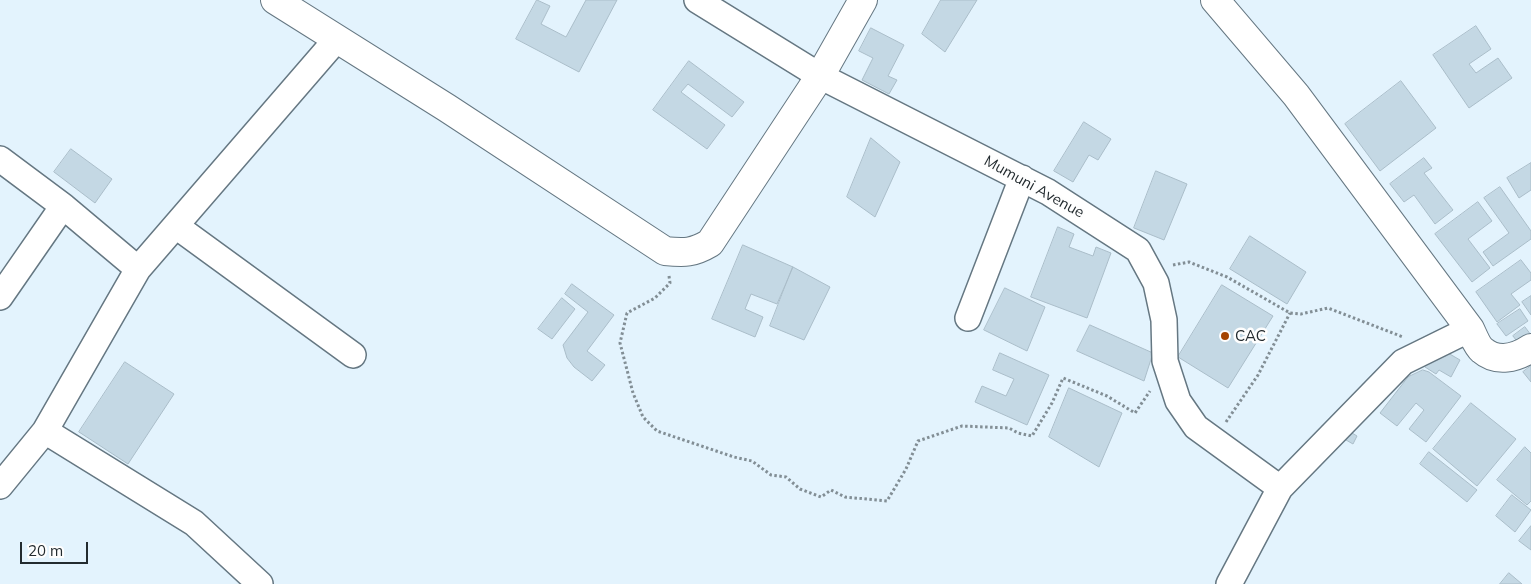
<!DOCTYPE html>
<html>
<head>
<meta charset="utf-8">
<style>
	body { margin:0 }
	#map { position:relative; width:1531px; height:584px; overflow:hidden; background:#e3f3fd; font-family:Mulish,sans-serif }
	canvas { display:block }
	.scale { position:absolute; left:20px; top:542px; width:68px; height:22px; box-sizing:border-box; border:2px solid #232b2f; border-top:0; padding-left:6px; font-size:15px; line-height:18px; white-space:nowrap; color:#232b2f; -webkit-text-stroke:4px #fefefe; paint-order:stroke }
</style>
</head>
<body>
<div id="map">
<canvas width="1531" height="584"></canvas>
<div class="scale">20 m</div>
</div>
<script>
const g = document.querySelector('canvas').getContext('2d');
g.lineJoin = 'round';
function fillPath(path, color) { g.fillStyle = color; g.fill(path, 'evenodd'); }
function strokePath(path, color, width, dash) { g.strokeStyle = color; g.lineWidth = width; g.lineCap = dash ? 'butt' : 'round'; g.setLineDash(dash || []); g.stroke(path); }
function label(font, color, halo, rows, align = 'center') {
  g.font = font + ' Mulish,sans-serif'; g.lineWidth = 5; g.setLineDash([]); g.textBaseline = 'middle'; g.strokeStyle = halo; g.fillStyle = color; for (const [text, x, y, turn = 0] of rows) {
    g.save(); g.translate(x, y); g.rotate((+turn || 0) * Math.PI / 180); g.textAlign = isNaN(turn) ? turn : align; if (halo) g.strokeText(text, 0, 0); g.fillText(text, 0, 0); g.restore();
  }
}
const building = new Path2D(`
	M537 0 550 6 541 24 566 37 586 0H617L579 72 516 39Z
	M941 0H977L945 52 922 34Z
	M1476 26 1491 49 1469 64 1476 73 1498 58 1512 78 1469 108 1433 55Z
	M871 28 904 45 888 76 897 80 889 94 862 80 873 58 859 51Z
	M689 61 744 102 732 117 688 84 681 92 725 125 707 149 653 110Z
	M1401 81 1436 128 1380 171 1345 124Z
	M1084 122 1111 139 1098 160 1089 155 1073 182 1054 171Z
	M871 138 900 162 875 217 847 197Z
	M71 149 112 179 95 203 54 172Z
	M1424 158 1432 168 1424 173 1453 210 1435 224 1414 195 1404 202 1390 184Z
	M1531 163V190L1519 198 1507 178Z
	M1156 171 1187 184 1164 240 1134 228Z
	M1500 187 1531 231V239L1493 266 1483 252 1509 233 1484 198Z
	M1478 202 1492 221 1468 239 1490 268 1472 282 1435 234Z
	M1058 227 1074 234 1069 247 1093 256 1096 247 1111 253 1087 318 1031 297Z
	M1250 236 1306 272 1287 304 1230 269Z
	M743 245 793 267 777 304 751 294 745 309 763 317 755 337 712 319Z
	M1521 260 1531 273V280L1511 294 1520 305 1497 322 1476 292Z
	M793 267 830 287 804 340 770 326Z
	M572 284 614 315 587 351 605 365 592 381 574 367 567 358 563 345 588 312 565 294Z
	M1222 285 1273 316 1228 388 1178 357Z
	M1005 288 1045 307 1027 351 984 330Z
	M1531 296V315L1522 302Z
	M562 298 575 309 552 339 538 329Z
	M1520 309 1528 321 1506 336 1497 324Z
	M1090 325 1153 353 1144 381 1077 351Z
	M1525 327 1531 335 1522 348 1513 336Z
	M1435 349 1446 356 1448 353 1460 360 1451 377 1439 370 1436 374 1425 367Z
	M1000 353 1049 375 1027 425 975 402 982 386 1006 396 1014 379 993 370Z
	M125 362 174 394 128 464 79 432Z
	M1531 366V382L1523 372Z
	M1423 370 1429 372 1461 396 1426 442 1409 429 1424 410 1416 403 1397 426 1380 413 1408 377Z
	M1069 388 1122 413 1099 467 1049 437Z
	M1471 403 1516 439 1477 486 1433 449Z
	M1344 428 1357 436 1353 444 1339 436Z
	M1525 447 1531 453V501L1527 505 1497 480Z
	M1429 452 1477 490 1467 502 1420 464Z
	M1512 495 1531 510 1515 532 1496 516Z
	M1531 526V550L1519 541Z
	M1509 573 1522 584H1500Z`);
const path = new Path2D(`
	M1173 265 1189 262 1227 277 1290 313 1301 314 1328 308 1403 337
	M669 276 670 283 655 298 627 313 620 343 633 393 643 417 657 431 734 457 752 461 771 475 786 477 800 489 821 497 831 490 845 497 887 501 906 469 918 441 962 426 1009 428 1018 433 1032 436 1052 403 1063 378 1107 396 1135 413 1150 391
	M1226 422 1258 375 1290 313`);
const minor = new Path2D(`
	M697 0 820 76 1048 192 1138 250 1156 283 1164 320 1165 361 1178 401 1196 427 1280 488
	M0 159 63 206 138 269
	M176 226 353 355
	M0 297 63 206
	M968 318 1022 178
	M45 431 194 523 260 584
	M0 486 45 431 138 269 336 40
	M1229 584 1280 488 1403 362 1470 329`);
const tertiary = new Path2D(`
	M275 0 447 108 665 251C685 253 693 253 710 243L820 76 863 0
	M1215 0 1296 95 1470 329C1473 335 1477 346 1482 350 1497 363 1516 358 1531 348`);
const markers = [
	[1225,336,5,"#a44300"]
];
const streetNames = [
	["Mumuni Avenue",1034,187,29]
];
const poiNames = [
	["CAC",1235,336]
];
fillPath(building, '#c4d8e4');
strokePath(building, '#aabdc9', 1);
strokePath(minor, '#657782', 28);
strokePath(tertiary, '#657782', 30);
strokePath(path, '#828e95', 3, [2.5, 2.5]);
strokePath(minor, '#fff', 25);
strokePath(tertiary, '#fff', 28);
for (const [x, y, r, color] of markers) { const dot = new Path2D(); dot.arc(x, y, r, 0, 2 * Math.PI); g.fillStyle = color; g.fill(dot); strokePath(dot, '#fefefe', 2); }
label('15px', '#232b2f', '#fefefe', streetNames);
label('15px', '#232b2f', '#fefefe', poiNames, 'left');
</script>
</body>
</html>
